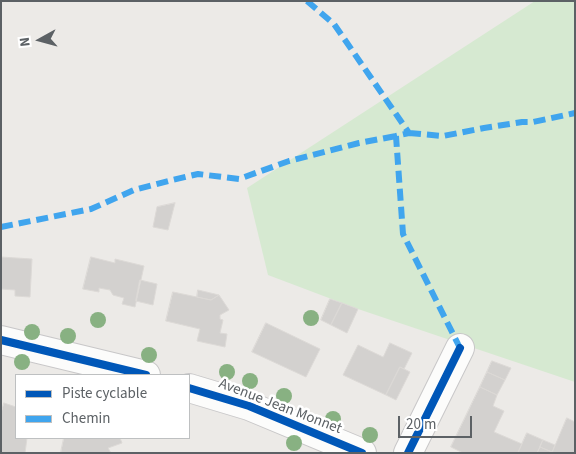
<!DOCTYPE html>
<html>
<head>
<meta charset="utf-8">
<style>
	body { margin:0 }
	#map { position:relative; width:576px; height:454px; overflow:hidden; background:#eceae7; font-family:"Source Sans 3",sans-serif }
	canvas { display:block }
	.frame { position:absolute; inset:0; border:2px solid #5c6165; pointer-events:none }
	.legend { position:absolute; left:15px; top:374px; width:175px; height:65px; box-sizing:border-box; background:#fff; border:1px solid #bec0c1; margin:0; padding:6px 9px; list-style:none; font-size:15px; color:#5c6165 }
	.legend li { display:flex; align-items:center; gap:10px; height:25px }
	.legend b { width:25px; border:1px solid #bec0c1 }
	.north { position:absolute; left:15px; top:15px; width:50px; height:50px; -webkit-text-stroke:4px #fff; paint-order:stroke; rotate:263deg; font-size:14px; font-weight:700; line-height:20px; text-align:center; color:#5c6165 }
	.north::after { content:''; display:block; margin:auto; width:18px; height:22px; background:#5c6165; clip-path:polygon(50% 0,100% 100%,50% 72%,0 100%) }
	.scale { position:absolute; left:398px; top:416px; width:74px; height:22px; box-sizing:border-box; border:2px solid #5c6165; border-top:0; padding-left:6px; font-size:15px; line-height:18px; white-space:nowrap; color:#5c6165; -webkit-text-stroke:4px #fff; paint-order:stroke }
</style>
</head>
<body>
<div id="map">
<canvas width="576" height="454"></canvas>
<div class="frame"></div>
<ul class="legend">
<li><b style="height:6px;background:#0057b8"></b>Piste cyclable</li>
<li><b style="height:6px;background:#40a5ee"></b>Chemin</li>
</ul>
<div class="north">N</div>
<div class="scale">20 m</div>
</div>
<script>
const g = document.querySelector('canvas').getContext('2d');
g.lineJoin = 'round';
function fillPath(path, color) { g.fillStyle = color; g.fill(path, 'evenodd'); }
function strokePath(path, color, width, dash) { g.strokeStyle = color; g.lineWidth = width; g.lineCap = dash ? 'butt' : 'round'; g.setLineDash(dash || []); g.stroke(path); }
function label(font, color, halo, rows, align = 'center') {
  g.font = font + ' "Source Sans 3",sans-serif'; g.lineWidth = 5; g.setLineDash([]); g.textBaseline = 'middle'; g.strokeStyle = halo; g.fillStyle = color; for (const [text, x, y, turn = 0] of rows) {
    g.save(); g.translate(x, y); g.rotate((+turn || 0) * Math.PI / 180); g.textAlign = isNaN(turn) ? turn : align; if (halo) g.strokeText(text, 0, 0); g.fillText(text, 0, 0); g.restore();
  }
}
const green = new Path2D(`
	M535 1H575V382L358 309 268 275 247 188Z`);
const building = new Path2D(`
	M175 203 168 230 153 227 157 207Z
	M1 257 32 259 30 297 15 296V290L1 289Z
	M91 257 115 263V259L144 266 135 307 122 304 124 298 113 295 110 290 99 288V292L83 289Z
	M140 280 157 284 153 305 136 301Z
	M198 290 219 295 211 300 197 297Z
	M173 292 211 300 219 295 229 310 220 315V319L223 320 220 333 227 334 225 347 197 341 200 329 166 321Z
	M330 299 342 303 331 325 321 320Z
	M342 303 358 309 347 333 331 325Z
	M266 323 320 349 306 377 252 352Z
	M390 343 412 353 404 369 400 367 386 395 343 375 358 345 383 357Z
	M492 361 511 368 505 380 487 372Z
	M400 367 410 372 396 400 386 395Z
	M487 372 505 380 497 395 480 387Z
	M480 387 497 395 493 406 504 411 494 432 522 444 518 453H463L451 447Z
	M4 403 16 407V438H27L25 453H1V414Z
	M567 418 575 422V453H537L540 447 552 452Z
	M527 433 543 440 537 453H518Z
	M64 438H120L122 443 108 448 111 453H65L61 452Z
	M543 440 555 445 552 452 540 447Z`);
const minor = new Path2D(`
	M1 340 146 375
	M189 388 249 406 362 453
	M408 453 460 348`);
const quiet = new Path2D(`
	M307 1 334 24 409 133 396 136 403 234 460 348
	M409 133 443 136 484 128 522 122H533L575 113
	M1 227 91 209 134 190 172 180 198 174 239 179 289 161 359 143 396 136`);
const cycleway = new Path2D(`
	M1 340 146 375
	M189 388 249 406 362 453
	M408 453 460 348`);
const trees = [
	[311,318],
	[98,320],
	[32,332],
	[68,336],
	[149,355],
	[22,362],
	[227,372],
	[250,381],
	[284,396],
	[333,419],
	[370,435],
	[294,443]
];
const streetNames = [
	["Avenue Jean Monnet",280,407,21]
];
fillPath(green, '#d6e9d1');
fillPath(building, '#d3d1cf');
strokePath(building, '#dcd9d6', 1);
strokePath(minor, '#c8c7c8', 30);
strokePath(minor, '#fcfcfb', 28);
strokePath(quiet, '#40a5ee', 6, [12, 6]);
strokePath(cycleway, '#0057b8', 8);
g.fillStyle = '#88b182';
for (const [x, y] of trees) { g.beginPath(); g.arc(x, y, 8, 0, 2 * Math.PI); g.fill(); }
label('15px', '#5c6165', '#fff', streetNames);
</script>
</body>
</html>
